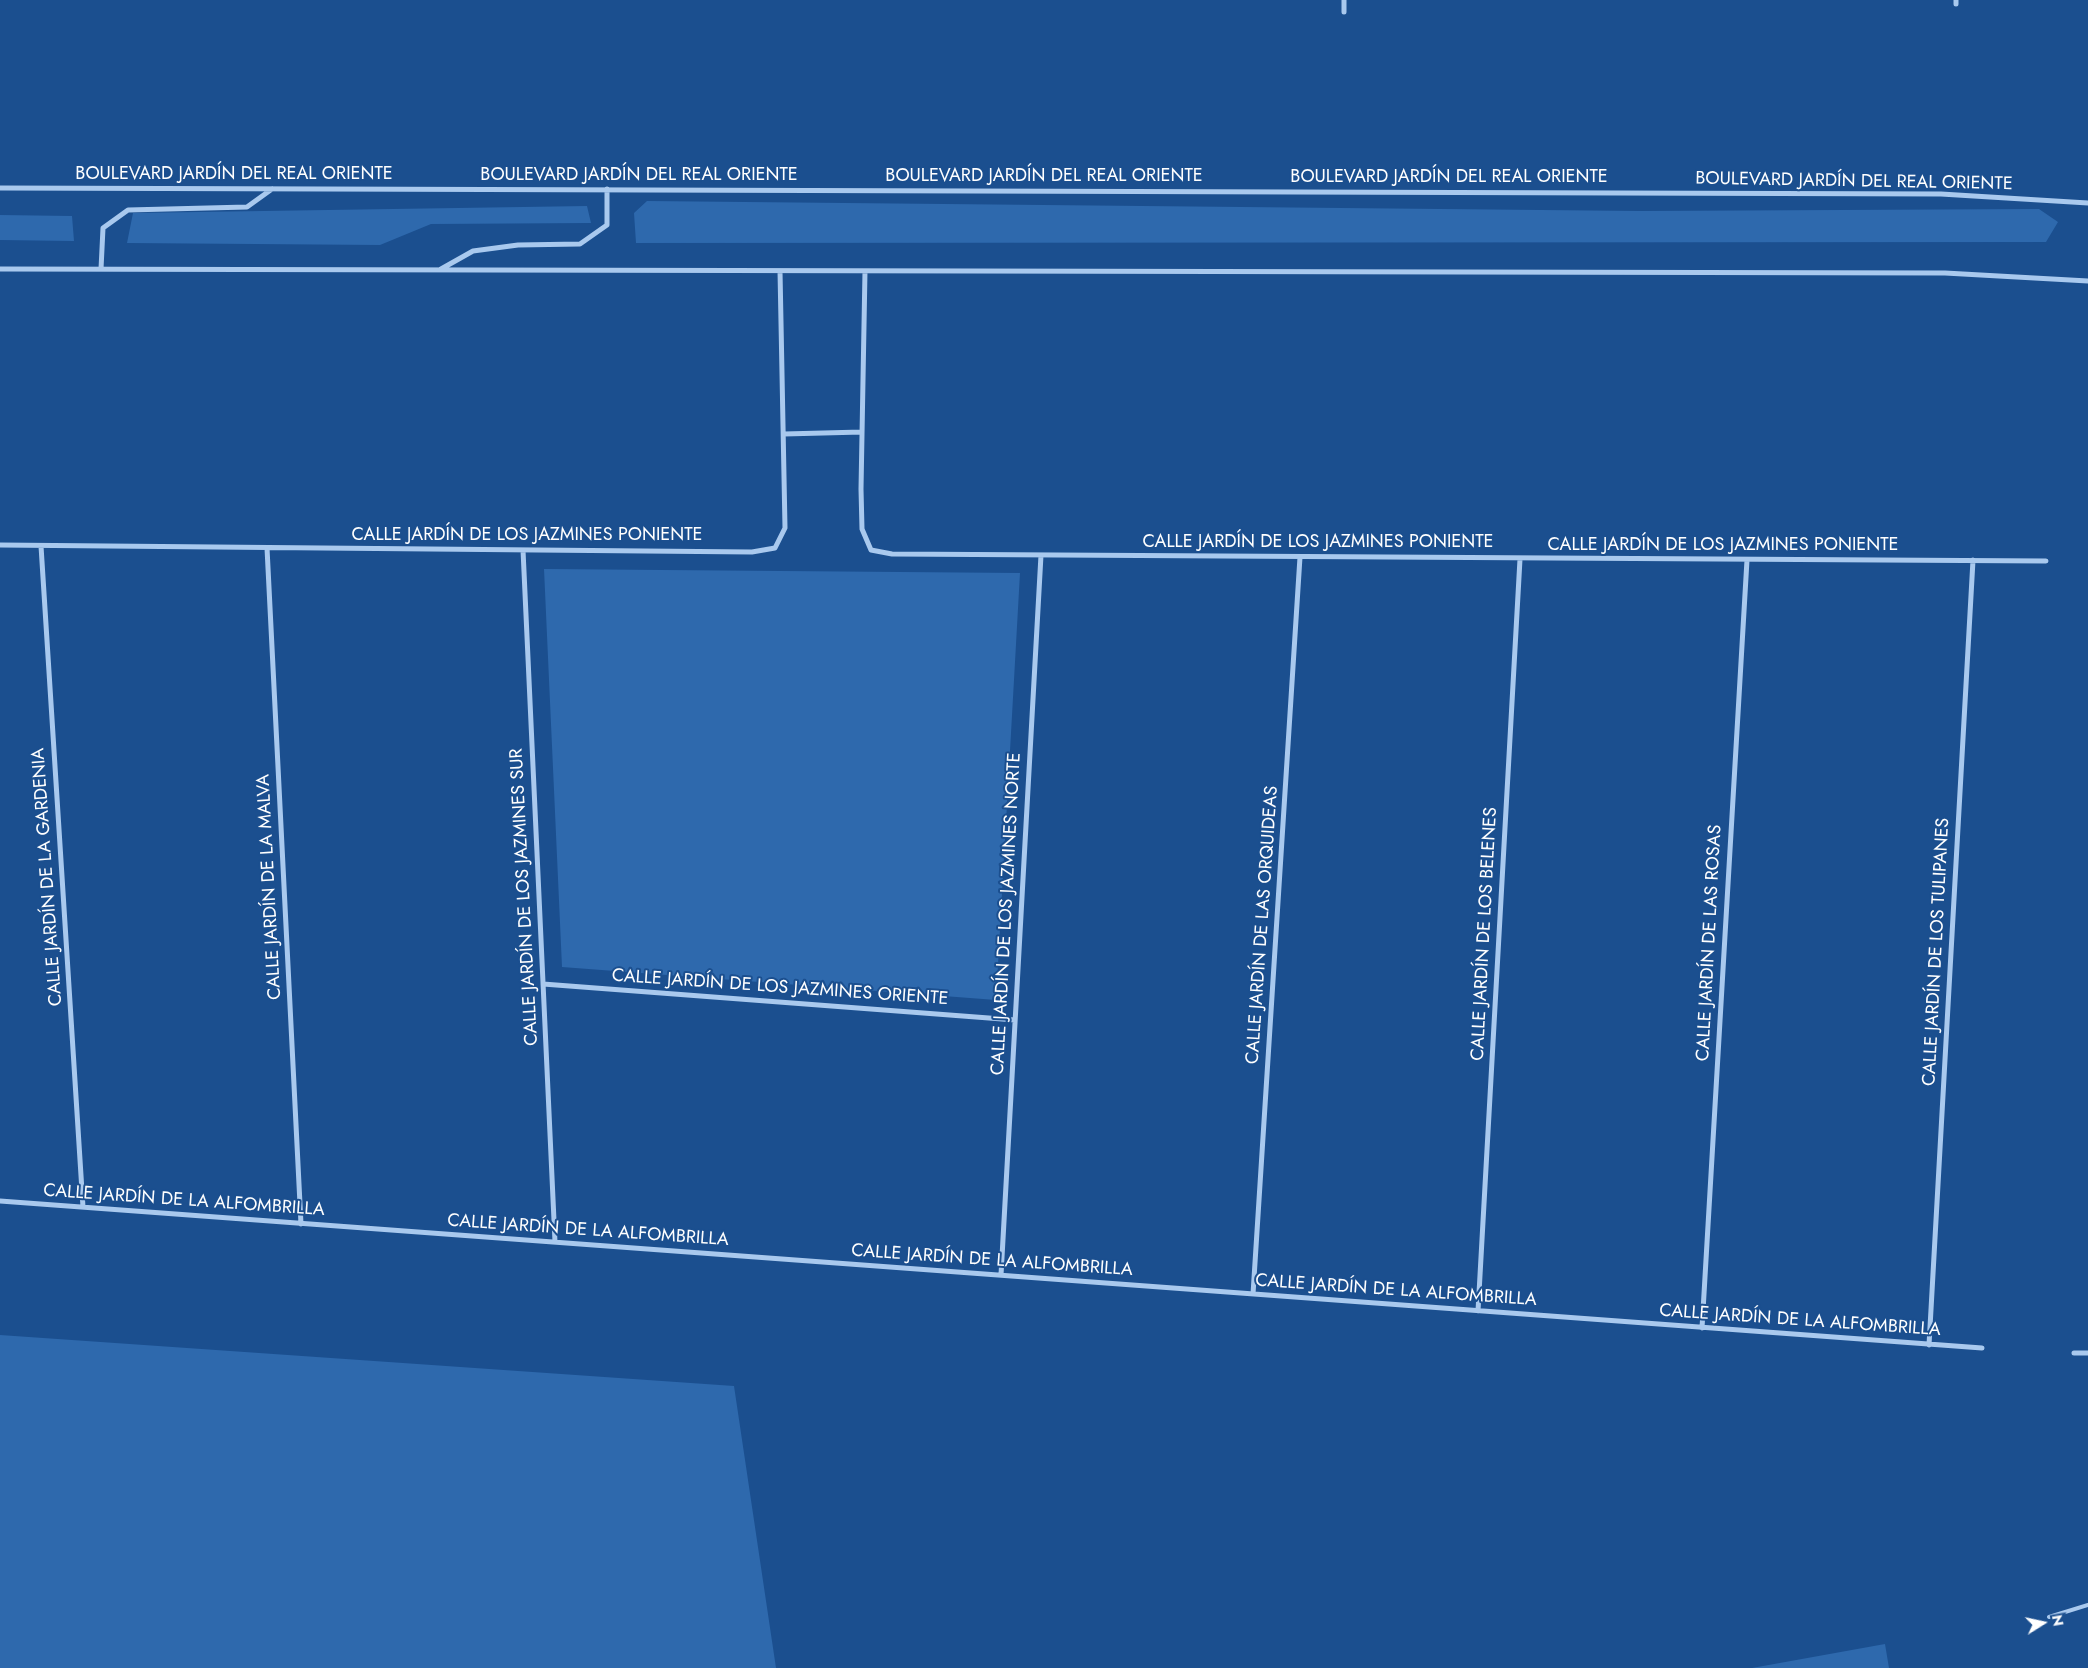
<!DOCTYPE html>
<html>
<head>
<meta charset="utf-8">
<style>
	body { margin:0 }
	#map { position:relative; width:2088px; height:1668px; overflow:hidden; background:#1b4f8f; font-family:Jost,sans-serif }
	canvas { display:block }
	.north { position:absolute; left:2018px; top:1598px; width:50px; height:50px; -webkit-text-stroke:4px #1b4f8f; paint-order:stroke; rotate:80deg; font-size:14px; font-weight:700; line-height:20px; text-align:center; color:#fff }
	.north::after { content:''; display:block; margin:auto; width:18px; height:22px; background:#fff; clip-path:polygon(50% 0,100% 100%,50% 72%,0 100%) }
</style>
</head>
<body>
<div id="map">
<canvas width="2088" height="1668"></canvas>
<div class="north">N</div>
</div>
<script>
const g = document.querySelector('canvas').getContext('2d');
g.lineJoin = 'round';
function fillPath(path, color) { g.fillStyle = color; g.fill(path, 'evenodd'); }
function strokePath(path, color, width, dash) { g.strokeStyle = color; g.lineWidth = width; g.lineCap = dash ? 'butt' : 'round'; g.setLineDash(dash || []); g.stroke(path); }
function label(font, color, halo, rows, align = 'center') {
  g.font = font + ' Jost,sans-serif'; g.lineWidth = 4; g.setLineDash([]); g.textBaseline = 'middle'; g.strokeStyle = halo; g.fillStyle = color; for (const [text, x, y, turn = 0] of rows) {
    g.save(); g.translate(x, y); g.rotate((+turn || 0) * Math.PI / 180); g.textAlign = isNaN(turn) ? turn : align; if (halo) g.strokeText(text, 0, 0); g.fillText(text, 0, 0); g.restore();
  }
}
const green = new Path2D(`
	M647 201 1640 211 2039 209 2058 222 2046 242 636 243 634 213Z
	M587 206 591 223 431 224 380 245 127 243 133 213Z
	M0 215 72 216 74 241 0 240Z
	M544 569 1020 573 996 1000 562 967Z
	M0 1335 734 1386 776 1668H0Z
	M1885 1644 1889 1668H1752Z`);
const lane = new Path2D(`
	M2049 1617 2088 1605`);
const street = new Path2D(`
	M1344 0V12
	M1956 0V4
	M0 188 1941 194 2088 203
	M0 269 1945 273 2088 281
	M101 269 103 228 128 210 247 207 272 189
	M441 269 473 251 518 245 580 244 607 225V189
	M865 271 861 489 862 529 871 550 892 554 2046 561
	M784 434 862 432
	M0 545 752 552 775 548 785 528 780 271
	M41 546 83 1207
	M267 548 301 1224
	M523 550 555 1242
	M543 984 1015 1020
	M0 1201 1982 1348
	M1001 1275 1041 555
	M1253 1294 1300 557
	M1478 1311 1520 559
	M1702 1328 1747 560
	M1929 1345 1973 560
	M2074 1353H2088`);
const streetNames = [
	["BOULEVARD JARDÍN DEL REAL ORIENTE",234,175],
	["BOULEVARD JARDÍN DEL REAL ORIENTE",639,176],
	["BOULEVARD JARDÍN DEL REAL ORIENTE",1044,177],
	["BOULEVARD JARDÍN DEL REAL ORIENTE",1449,178],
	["BOULEVARD JARDÍN DEL REAL ORIENTE",1854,182,1],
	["CALLE JARDÍN DE LOS JAZMINES PONIENTE",527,536],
	["CALLE JARDÍN DE LOS JAZMINES PONIENTE",1318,543],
	["CALLE JARDÍN DE LOS JAZMINES PONIENTE",1723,546],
	["CALLE JARDÍN DE LA GARDENIA",48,877,-94],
	["CALLE JARDÍN DE LA MALVA",270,887,-93],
	["CALLE JARDÍN DE LOS JAZMINES SUR",525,897,-93],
	["CALLE JARDÍN DE LOS JAZMINES NORTE",1007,914,-87],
	["CALLE JARDÍN DE LAS ORQUIDEAS",1263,925,-86],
	["CALLE JARDÍN DE LOS BELENES",1485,934,-87],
	["CALLE JARDÍN DE LAS ROSAS",1710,943,-87],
	["CALLE JARDÍN DE LOS TULIPANES",1937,952,-87],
	["CALLE JARDÍN DE LOS JAZMINES ORIENTE",780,988,4],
	["CALLE JARDÍN DE LA ALFOMBRILLA",184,1201,4],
	["CALLE JARDÍN DE LA ALFOMBRILLA",588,1231,4],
	["CALLE JARDÍN DE LA ALFOMBRILLA",992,1261,4],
	["CALLE JARDÍN DE LA ALFOMBRILLA",1396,1291,4],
	["CALLE JARDÍN DE LA ALFOMBRILLA",1800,1321,4]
];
fillPath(green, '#2e69ad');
strokePath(lane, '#a9c9ee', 4);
strokePath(street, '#a9c9ee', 5);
label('18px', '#fff', '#1b4f8f', streetNames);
</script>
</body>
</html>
